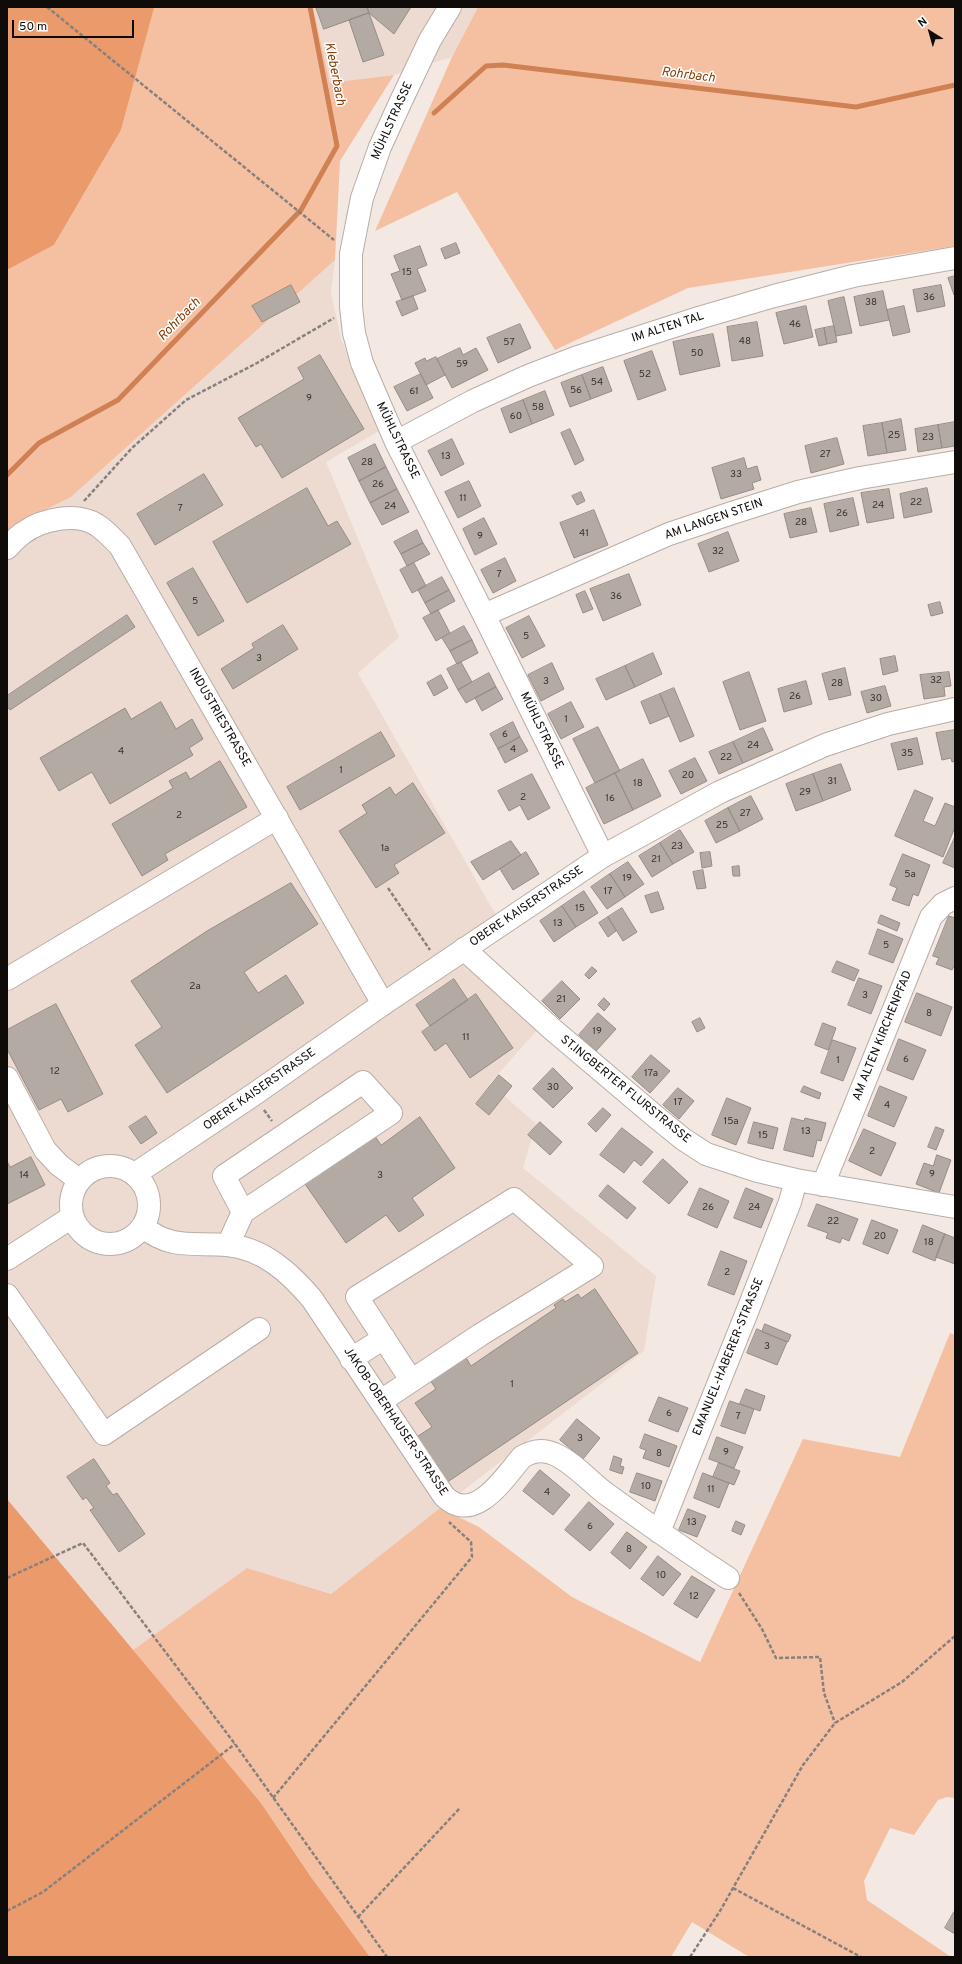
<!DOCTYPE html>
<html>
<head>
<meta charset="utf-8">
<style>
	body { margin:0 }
	#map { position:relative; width:962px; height:1964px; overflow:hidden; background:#f3e8e2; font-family:Overpass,sans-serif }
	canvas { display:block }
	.frame { position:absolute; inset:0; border:8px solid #0e0b09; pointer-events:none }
	.north { position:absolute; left:910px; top:12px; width:40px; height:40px; -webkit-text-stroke:3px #fff; paint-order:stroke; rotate:323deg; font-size:11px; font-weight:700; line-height:16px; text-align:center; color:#0e0b09 }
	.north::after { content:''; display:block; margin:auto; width:14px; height:18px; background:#0e0b09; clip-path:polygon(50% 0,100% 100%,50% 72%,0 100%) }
	.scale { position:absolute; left:12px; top:20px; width:122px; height:18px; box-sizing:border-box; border:2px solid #0e0b09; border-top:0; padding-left:5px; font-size:12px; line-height:14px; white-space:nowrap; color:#0e0b09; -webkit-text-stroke:3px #fff; paint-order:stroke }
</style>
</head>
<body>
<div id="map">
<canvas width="962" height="1964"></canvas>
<div class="frame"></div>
<div class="north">N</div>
<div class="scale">50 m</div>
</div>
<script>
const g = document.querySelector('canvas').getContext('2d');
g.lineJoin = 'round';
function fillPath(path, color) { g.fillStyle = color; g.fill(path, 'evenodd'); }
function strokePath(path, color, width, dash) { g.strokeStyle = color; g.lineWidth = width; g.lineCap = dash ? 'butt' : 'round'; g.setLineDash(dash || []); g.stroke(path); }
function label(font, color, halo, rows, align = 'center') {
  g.font = font + ' Overpass,sans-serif'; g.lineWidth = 3; g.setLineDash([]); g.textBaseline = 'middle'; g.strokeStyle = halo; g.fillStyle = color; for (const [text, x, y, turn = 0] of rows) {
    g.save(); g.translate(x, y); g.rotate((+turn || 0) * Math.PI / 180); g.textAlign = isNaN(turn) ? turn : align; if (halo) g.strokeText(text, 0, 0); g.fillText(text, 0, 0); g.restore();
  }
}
const built = new Path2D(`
	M313 7H478L452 57 394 75 330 84Z
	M335 260 331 293 341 339 379 431 326 462 399 637 358 673 506 933 467 961 538 1029 490 1083 536 1124 523 1168 656 1276 644 1351 399 1540 331 1594 247 1568 133 1650 7 1499V536L21 522 71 497Z`);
const green = new Path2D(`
	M154 7H313L330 83 394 75 340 161 335 260 71 497 21 522 7 536V270L54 245 121 130Z
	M478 7H955V246L688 288 555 350 457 192 375 231 452 57Z
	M950 1333 955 1335V1798L947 1797 938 1800 914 1835 890 1828 864 1881 867 1900 951 1957H749L692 1922 671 1957H370L311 1877 261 1803 133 1650 247 1568 331 1594 440 1508 479 1527 572 1597 700 1662 803 1439 900 1457Z`);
const forest = new Path2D(`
	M7 7 154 8 121 130 54 245 7 270Z
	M7 1499 261 1803 311 1877 370 1957H7Z`);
const stream = new Path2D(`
	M434 113 486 66 503 65 856 107 955 85
	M7 475 39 443 118 400 301 210 337 146 310 7`);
const building = new Path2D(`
	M316 7H367L369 13 324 29Z
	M367 7H411L394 34 369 13Z
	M369 13 384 55 363 62 349 20Z
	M456 243 460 253 445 259 441 249Z
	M420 246 427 265 417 269 426 291 402 300 391 274 400 271 394 256Z
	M955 276V295H954L948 278Z
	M291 285 300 302 262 322 252 306Z
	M941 285 945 306 917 312 913 290Z
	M883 291 889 320 860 326 854 297Z
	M413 296 418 309 402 316 396 302Z
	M844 297 852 333 836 336 828 301Z
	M806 306 813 337 784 344 776 313Z
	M904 306 910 332 893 336 887 310Z
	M757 322 763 356 732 361 727 327Z
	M520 324 531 348 498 363 487 338Z
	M834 326 837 342 827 344 824 328Z
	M824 328 827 344 819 346 815 330Z
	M713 334 720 366 680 375 673 342Z
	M460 348 463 355 476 348 488 370 452 388 437 359Z
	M652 351 666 390 638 400 624 361Z
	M320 355 364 429 282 478 261 444 256 447 238 418 304 379 298 368Z
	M436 357 445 375 426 385 415 363 425 358 426 361Z
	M603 367 612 391 591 399 582 375Z
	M421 374 433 398 407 411 394 387Z
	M582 375 591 399 570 407 561 383Z
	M545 391 554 415 532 424 523 400Z
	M523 400 532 424 510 433 501 409Z
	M901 419 906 450 887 453 882 423Z
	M955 422V446L942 448 938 425Z
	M882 423 887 453 868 456 863 426Z
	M938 425 942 448 918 452 915 429Z
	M570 429 584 460 575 465 561 433Z
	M837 438 844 464 811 473 805 446Z
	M452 439 464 464 441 476 428 451Z
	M375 444 386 467 359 481 348 458Z
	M744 458 747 469 757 466 761 480 752 483 754 489 721 499 712 468Z
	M386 467 397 489 370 503 359 481Z
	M204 474 223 505 155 545 137 514Z
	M469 481 481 506 458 518 445 492Z
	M307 488 328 526 337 521 351 544 247 603 213 542Z
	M927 488 932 512 904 518 900 494Z
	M397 489 409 512 382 525 370 503Z
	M889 489 894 518 867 523 861 493Z
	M581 492 585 501 577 505 572 496Z
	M853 498 859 525 830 532 824 504Z
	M811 508 817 532 790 538 784 514Z
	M594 510 608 545 574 558 560 523Z
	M484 518 497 544 475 555 463 529Z
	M417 530 423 543 401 554 394 542Z
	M728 532 739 561 709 572 698 544Z
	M423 543 430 554 407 566 401 554Z
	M505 558 516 581 493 593 481 570Z
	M414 563 426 586 412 593 400 570Z
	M193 568 224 621 198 636 167 583Z
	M629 574 641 605 603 621 590 589Z
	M442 577 449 590 425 603 418 590Z
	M449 590 455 601 431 614 425 603Z
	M585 591 593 609 583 613 576 595Z
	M940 602 943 613 931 616 928 605Z
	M438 610 450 633 436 641 423 618Z
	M127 615 135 627 10 710 9 708 7 709V696Z
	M529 616 545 646 522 658 506 628Z
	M283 625 298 649 233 689 221 669 254 648 252 644Z
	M464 626 472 640 450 651 442 638Z
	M472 640 478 653 457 664 450 651Z
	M653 653 662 674 635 687 625 666Z
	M895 656 898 671 883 675 880 659Z
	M461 662 472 682 458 690 447 669Z
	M552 663 564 689 541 701 528 675Z
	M625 666 635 687 606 700 596 679Z
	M845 668 851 695 829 700 822 674Z
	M749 672 766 721 740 730 723 682Z
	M949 672 951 686 944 687 945 696 924 699 920 675Z
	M489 673 496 687 466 703 458 690Z
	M441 675 448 688 434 696 427 683Z
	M806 681 812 704 784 712 778 689Z
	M885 686 891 706 867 713 861 692Z
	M496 687 503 699 482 711 475 698Z
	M674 688 694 736 680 742 660 694Z
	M660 694 669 716 650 724 641 702Z
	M161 702 176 729 192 719 203 739 189 748 193 755 110 804 92 772 59 791 40 758 125 708 131 719Z
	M571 702 584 727 561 739 548 714Z
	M513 722 520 737 498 749 490 734Z
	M598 727 620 771 595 783 573 739Z
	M763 728 773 750 743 763 733 742Z
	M955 730V761L952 762 951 758 942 760 936 733Z
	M381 732 395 756 300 810 287 787Z
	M520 737 528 751 505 763 498 749Z
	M917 738 923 764 898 770 891 744Z
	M733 742 743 763 719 774 709 752Z
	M695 758 707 781 681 794 669 771Z
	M643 759 661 796 633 810 615 773Z
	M220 761 247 807 165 854 168 860 142 876 112 824 173 788 169 781 186 772 190 779Z
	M841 764 851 790 823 801 813 774Z
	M615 773 633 810 604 824 586 788Z
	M532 774 550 808 528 820 520 805 509 811 498 791Z
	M813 774 823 801 796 811 786 784Z
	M413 783 445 833 394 865 399 873 376 888 339 831 367 813 362 805 390 787 395 795Z
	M915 790 933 798 923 821 935 826 945 803 955 807V827L943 857 895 836Z
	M751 796 763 819 740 831 728 808Z
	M728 808 740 831 716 843 705 821Z
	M680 830 694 852 673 864 660 843Z
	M955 837V868L943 863Z
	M511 841 521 855 483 880 471 862Z
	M660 843 673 864 652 877 639 856Z
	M526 852 539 874 513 890 500 869Z
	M710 852 712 866 702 868 700 853Z
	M903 854 930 865 918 896 913 894 909 906 892 900 897 888 890 885Z
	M628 862 644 884 625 897 610 874Z
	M739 866 740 876H733L732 867Z
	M703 870 706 888 697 889 693 872Z
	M610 874 625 897 607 909 591 887Z
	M291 883 318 924 244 972 258 993 286 975 304 1003 167 1093 135 1045 162 1027 131 981 207 931Z
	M584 891 598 913 576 927 562 906Z
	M658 892 664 909 651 913 645 896Z
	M562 906 576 927 554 942 540 921Z
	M622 908 637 932 623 941 608 917Z
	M881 915 900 923 897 931 878 923Z
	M949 916 955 918V964L952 970 936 964 939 958 933 956Z
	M608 917 616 931 608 937 599 923Z
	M878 929 903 939 893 963 869 954Z
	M837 961 859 970 854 981 832 972Z
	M592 967 597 971 589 979 585 975Z
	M859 978 882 986 871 1014 848 1005Z
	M454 979 468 1000 430 1026 416 1005Z
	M562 981 580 999 560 1019 542 1001Z
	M917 993 952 1007 941 1036 905 1022Z
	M476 994 513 1048 470 1078 446 1043 435 1051 422 1032Z
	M604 998 610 1004 604 1011 598 1005Z
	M56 1004 103 1094 68 1112 61 1099 39 1110 7 1049V1030Z
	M598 1013 616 1029 596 1051 579 1035Z
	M700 1018 705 1028 697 1032 692 1022Z
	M823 1023 836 1028 828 1050 815 1045Z
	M899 1039 926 1050 913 1080 887 1070Z
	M833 1040 856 1048 843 1081 821 1073Z
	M651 1055 670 1071 650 1093 632 1077Z
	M553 1068 573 1088 553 1108 533 1089Z
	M499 1075 512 1086 489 1115 476 1104Z
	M804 1086 821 1093 819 1099 801 1092Z
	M880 1086 907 1097 894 1127 868 1116Z
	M678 1088 694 1101 679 1119 663 1105Z
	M727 1098 751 1108 736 1145 712 1135Z
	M603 1108 611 1115 596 1132 588 1124Z
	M146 1116 157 1133 141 1144 129 1127Z
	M420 1117 455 1168 412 1198 424 1215 399 1232 386 1215 346 1243 305 1184 374 1135 381 1145Z
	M792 1118 804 1121 805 1118 826 1123 821 1141 817 1140 813 1157 784 1150Z
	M540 1122 562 1142 550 1155 528 1135Z
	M754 1122 778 1128 773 1149 748 1143Z
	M936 1127 944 1130 936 1150 928 1147Z
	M622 1128 653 1152 641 1166 634 1160 624 1173 600 1155Z
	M864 1129 896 1143 881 1176 849 1161Z
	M937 1155 951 1160 939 1193 916 1184 924 1163 933 1166Z
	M31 1157 45 1185 7 1204V1161L10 1167Z
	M663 1159 688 1182 669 1204 643 1182Z
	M608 1185 636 1208 627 1219 599 1196Z
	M700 1188 729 1201 717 1228 688 1215Z
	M746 1188 773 1199 761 1228 734 1218Z
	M817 1204 858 1219 849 1241 842 1238 840 1243 826 1238 828 1233 808 1226Z
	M872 1220 898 1230 888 1254 863 1244Z
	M923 1225 945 1234 935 1261 913 1252Z
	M945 1234 955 1238V1264L936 1257Z
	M721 1251 747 1261 734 1295 708 1285Z
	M595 1289 638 1353 446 1483 415 1438 432 1427 415 1403 436 1389 430 1380 465 1356 471 1366 556 1308 554 1305 563 1299 565 1302 578 1294 581 1298Z
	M765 1324 791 1335 788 1342 762 1332Z
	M757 1329 787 1342 777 1365 747 1353Z
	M746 1389 765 1396 760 1411 740 1404Z
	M659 1397 688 1408 678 1432 649 1421Z
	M730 1401 754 1409 745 1434 721 1426Z
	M577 1419 600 1438 583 1459 560 1440Z
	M645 1434 677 1446 669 1467 643 1458 646 1450 640 1448Z
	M717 1437 743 1447 734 1468 709 1459Z
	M614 1456 622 1459 620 1466 624 1467 622 1474 610 1470Z
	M94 1459 110 1483 106 1486 113 1495 117 1493 145 1534 119 1552 90 1510 94 1508 86 1497 83 1500 67 1477Z
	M719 1463 740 1471 734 1485 713 1477Z
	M540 1470 570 1495 553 1515 523 1491Z
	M637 1473 662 1481 655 1501 630 1492Z
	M703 1473 729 1483 719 1508 694 1498Z
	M589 1502 614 1524 590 1551 565 1530Z
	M688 1509 706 1516 697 1537 679 1530Z
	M736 1521 745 1525 741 1535 732 1531Z
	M627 1532 647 1547 630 1569 611 1553Z
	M658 1556 681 1574 663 1596 641 1579Z
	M692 1576 715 1590 697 1618 674 1604Z
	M954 1912H955V1934L945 1928Z`);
const path = new Path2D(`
	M47 7 334 240
	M84 501 132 448 186 400 257 363 334 318
	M388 888 430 950
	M264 1110 272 1121
	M7 1578 83 1543 235 1744 387 1957
	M739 1593 762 1629 776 1658 820 1657 824 1693 835 1723
	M273 1798 472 1557 471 1542 449 1522
	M733 1888 861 1957
	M7 1911 43 1892 235 1744
	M358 1917 460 1808
	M690 1957 720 1911 803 1765 835 1723 902 1682 955 1636`);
const minor = new Path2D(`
	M450 7 430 40 401 101 380 147 362 198 351 254V307L354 333 362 363 396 442 484 615 603 856
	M396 442 473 401 528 376 575 358 702 317 774 296 853 276 955 258
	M7 548C12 543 17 537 23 533 42 519 76 512 97 525 106 531 113 539 120 546L383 1004
	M484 615 669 534 732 513 798 492 860 478 955 462
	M464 949 552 1029 656 1117 683 1139 706 1154 758 1171 796 1180 955 1207
	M7 979 277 818
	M7 1078 45 1150 59 1165 79 1180
	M823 1185 931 917 943 904 955 898
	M143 1227C172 1250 193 1242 227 1245 263 1248 290 1273 312 1299L444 1496C474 1526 504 1478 522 1457 532 1451 543 1449 554 1454 573 1462 588 1480 605 1493 645 1522 686 1551 728 1578
	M228 1245 243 1212 391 1113 363 1082 224 1176 243 1212
	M7 1295 104 1434 259 1329
	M351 1359 384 1338
	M381 1401 480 1335 592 1266 514 1199 357 1297 411 1380
	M659 1532 749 1307 790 1202 796 1180`);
const major = new Path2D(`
	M71 1205a39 39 0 1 1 78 0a39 39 0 1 1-78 0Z
	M135 1174 253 1095 383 1004 603 856 720 792 825 745 888 724 955 709
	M7 1259 72 1217`);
const numberNames = [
	["15",407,273],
	["36",929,298],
	["38",871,303],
	["46",795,325],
	["48",745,342],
	["57",509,343],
	["50",697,354],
	["59",462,365],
	["52",645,375],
	["54",597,383],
	["56",576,391],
	["61",414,392],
	["9",309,399],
	["58",538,408],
	["60",516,417],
	["25",894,436],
	["23",928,438],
	["27",825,455],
	["13",446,457],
	["28",367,463],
	["33",736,475],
	["26",378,485],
	["11",463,499],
	["22",916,503],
	["24",878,506],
	["24",390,507],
	["7",180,509],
	["26",842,514],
	["28",801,523],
	["41",584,534],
	["9",480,537],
	["32",718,552],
	["7",499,575],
	["36",616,597],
	["5",195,602],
	["5",526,637],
	["3",259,659],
	["32",936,681],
	["3",546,682],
	["28",837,684],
	["26",795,697],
	["30",876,699],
	["1",566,720],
	["6",505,735],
	["24",753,746],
	["4",513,750],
	["4",121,752],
	["35",907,754],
	["22",726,758],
	["1",341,771],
	["20",688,776],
	["31",832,782],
	["18",638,784],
	["29",805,793],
	["2",523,798],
	["16",610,799],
	["27",745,814],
	["2",179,816],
	["25",722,826],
	["23",677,847],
	["1a",385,849],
	["21",656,860],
	["5a",910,875],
	["19",627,879],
	["17",608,892],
	["15",580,909],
	["13",558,924],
	["5",886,946],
	["2a",195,987],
	["3",865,996],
	["21",561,1000],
	["8",929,1014],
	["19",597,1032],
	["11",466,1038],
	["6",906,1060],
	["1",838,1061],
	["12",55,1072],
	["17a",651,1074],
	["30",553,1088],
	["17",678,1103],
	["4",887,1106],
	["15a",731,1122],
	["13",806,1132],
	["15",763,1136],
	["2",872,1152],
	["9",932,1175],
	["14",24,1176],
	["3",380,1176],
	["26",708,1208],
	["24",754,1208],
	["22",833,1222],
	["20",880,1237],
	["18",929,1243],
	["2",727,1273],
	["3",767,1347],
	["1",512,1385],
	["6",669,1414],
	["7",738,1417],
	["3",580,1439],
	["9",726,1453],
	["8",659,1454],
	["10",646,1487],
	["11",711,1490],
	["4",547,1493],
	["13",692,1523],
	["6",590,1527],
	["8",629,1550],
	["10",661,1576],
	["12",694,1597]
];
const streetNames = [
	["MÜHLSTRASSE",393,121,-66],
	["IM ALTEN TAL",668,328,-18],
	["MÜHLSTRASSE",397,441,64],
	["AM LANGEN STEIN",714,520,-19],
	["INDUSTRIESTRASSE",219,718,60],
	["MÜHLSTRASSE",541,731,64],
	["OBERE KAISERSTRASSE",527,907,-34],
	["AM ALTEN KIRCHENPFAD",883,1036,-68],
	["OBERE KAISERSTRASSE",260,1090,-35],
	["ST.INGBERTER FLURSTRASSE",625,1090,39],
	["EMANUEL-HABERER-STRASSE",729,1357,-68],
	["JAKOB-OBERHAUSER-STRASSE",395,1422,56]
];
const waterNames = [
	["Kleberbach",334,74,79],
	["Rohrbach",688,76,7],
	["Rohrbach",180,320,-46]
];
fillPath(built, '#eddbd2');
fillPath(green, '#f5c0a2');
fillPath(forest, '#ea9a6b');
strokePath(stream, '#d08154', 5);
fillPath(building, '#b4aaa4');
strokePath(building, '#968c87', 1);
strokePath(minor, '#b8ada8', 24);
strokePath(major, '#b8ada8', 24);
strokePath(path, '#87807c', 2.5, [4, 2]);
strokePath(minor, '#fff', 22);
strokePath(major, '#fff', 22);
label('10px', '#383330', null, numberNames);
label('12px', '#0e0b09', '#fff', streetNames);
label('italic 13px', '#863e06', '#fff', waterNames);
</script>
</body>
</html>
